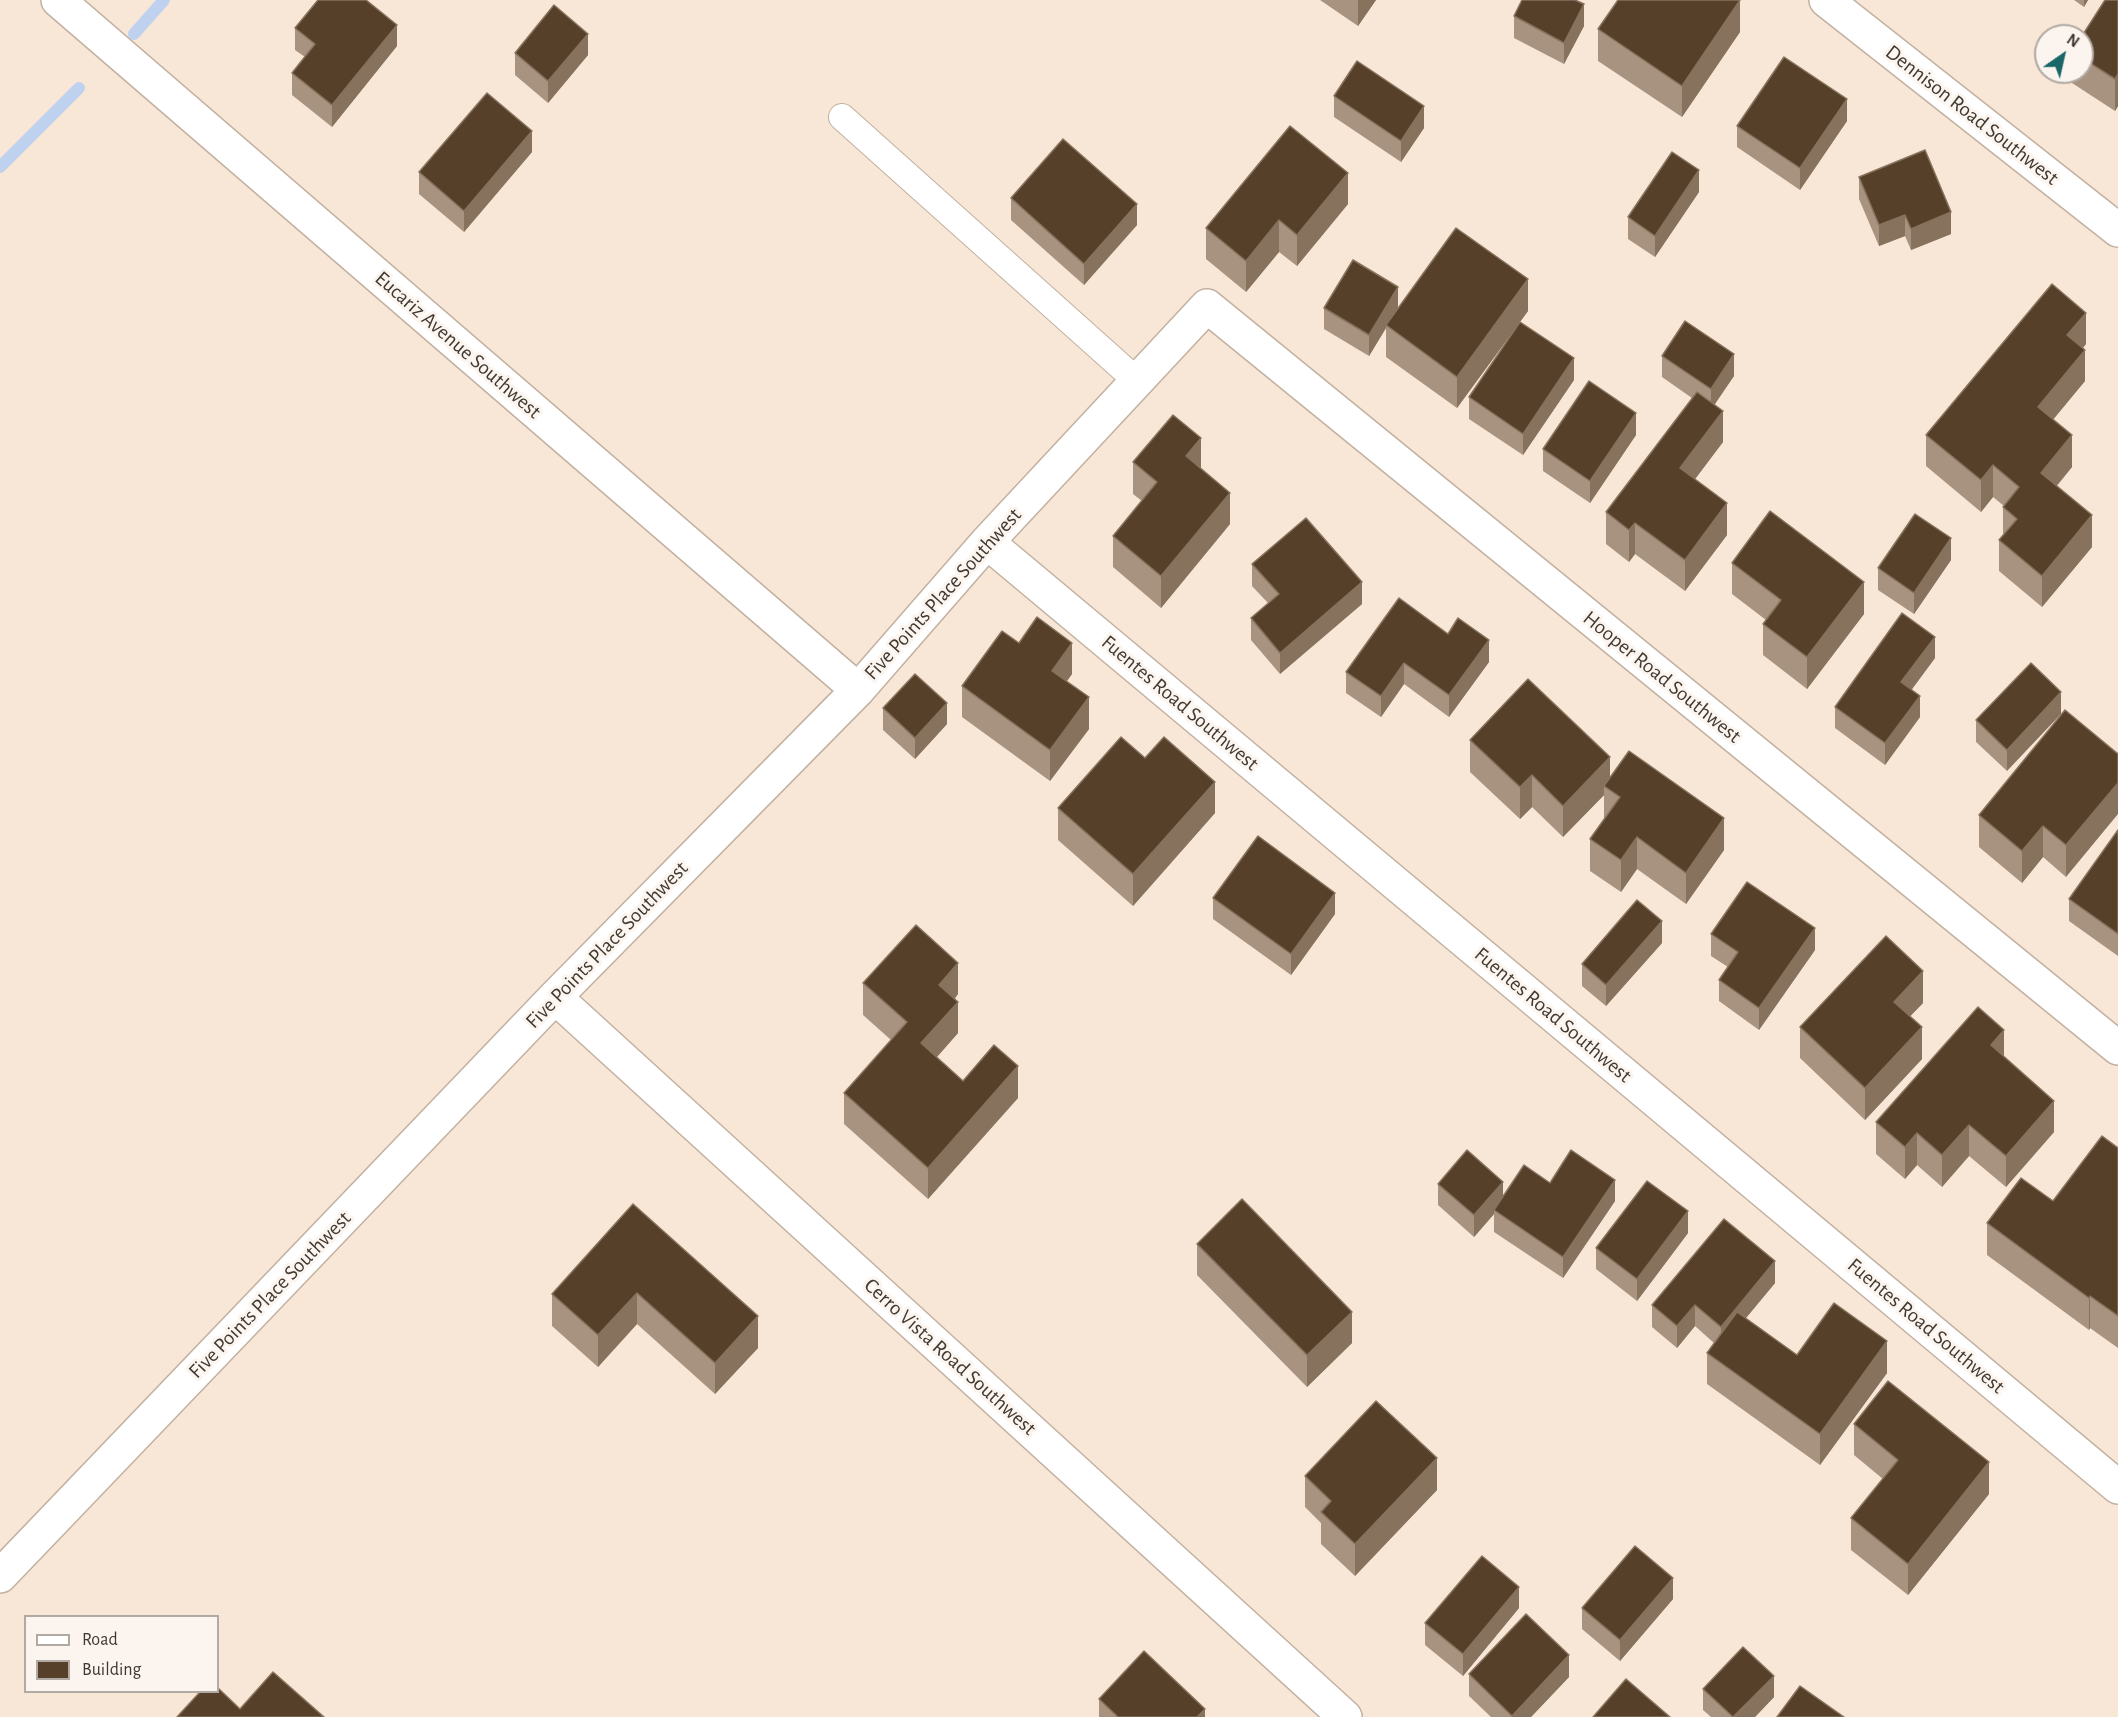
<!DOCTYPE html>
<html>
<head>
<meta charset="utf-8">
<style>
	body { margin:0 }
	#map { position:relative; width:2118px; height:1717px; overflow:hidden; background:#f8e6d6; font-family:"Alegreya Sans",sans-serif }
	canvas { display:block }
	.legend { position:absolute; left:24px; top:1615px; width:195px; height:78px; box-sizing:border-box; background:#fcf5ef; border:2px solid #b1aaa3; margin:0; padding:8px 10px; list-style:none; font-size:18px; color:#403932 }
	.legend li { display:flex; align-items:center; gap:12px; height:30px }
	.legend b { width:30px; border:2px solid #b1aaa3 }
	.north { position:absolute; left:2034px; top:24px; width:60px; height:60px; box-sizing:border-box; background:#fcf5ef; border:2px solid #b1aaa3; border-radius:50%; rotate:34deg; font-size:16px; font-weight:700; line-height:24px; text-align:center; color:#403932 }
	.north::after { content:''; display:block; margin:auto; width:21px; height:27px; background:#196768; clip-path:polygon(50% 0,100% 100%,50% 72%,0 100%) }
</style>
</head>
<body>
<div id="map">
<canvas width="2118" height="1717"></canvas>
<ul class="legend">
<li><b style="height:8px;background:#fff"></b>Road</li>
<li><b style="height:16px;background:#574029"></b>Building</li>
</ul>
<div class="north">N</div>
</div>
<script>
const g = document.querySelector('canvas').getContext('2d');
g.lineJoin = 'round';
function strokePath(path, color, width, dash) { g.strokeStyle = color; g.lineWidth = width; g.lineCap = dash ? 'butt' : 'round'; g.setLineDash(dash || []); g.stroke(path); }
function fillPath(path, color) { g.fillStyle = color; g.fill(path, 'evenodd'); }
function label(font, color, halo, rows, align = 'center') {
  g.font = font + ' "Alegreya Sans",sans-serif'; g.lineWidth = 6; g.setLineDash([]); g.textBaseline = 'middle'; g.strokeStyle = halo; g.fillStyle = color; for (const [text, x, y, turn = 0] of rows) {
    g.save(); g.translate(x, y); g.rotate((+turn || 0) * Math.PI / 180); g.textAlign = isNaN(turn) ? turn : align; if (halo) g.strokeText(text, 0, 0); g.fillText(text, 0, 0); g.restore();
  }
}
const stream = new Path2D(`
	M134 34 164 0
	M0 167 79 88`);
const service = new Path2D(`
	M842 117 1137 381`);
const minor = new Path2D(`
	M58 0 858 690
	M1826 0 2118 230
	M987 542 2118 1487
	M555 997 1345 1717
	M0 1576 555 997 858 690 987 542 1207 306 2118 1048`);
const wall = new Path2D(`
	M1320 0H1376L1358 26Z
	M2074 0H2088L2084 7Z
	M2118 0V106L2115 111 2072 83V72H2082V36Z
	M1514 16 1584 26 1564 64 1514 38Z
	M295 28 397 46 332 127 292 95V73L305 57 295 50Z
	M1598 29 1740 32 1682 117 1598 61Z
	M515 53 588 55 548 103 515 75Z
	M1334 96 1424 128 1401 162 1334 117Z
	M1847 121 1800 190 1737 147V126Z
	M532 152 464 232 419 194V172Z
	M1859 177 1951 234 1911 250 1905 236 1879 246 1859 199Z
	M1699 192 1655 257 1628 239V217Z
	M1011 198 1137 225 1084 285 1011 220Z
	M1348 204 1297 266 1279 252 1246 292 1206 259V228Z
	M1324 308 1398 309 1528 311 1457 408 1386 357V328L1369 356 1324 329Z
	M2086 344 2083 348 2085 381 2053 419 2072 467 2057 486 2092 547 2042 607 1999 571V540L2003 535V507L2004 506 1993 497 1981 512 1926 466V435Z
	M1662 356 1734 376 1714 404 1723 442 1695 479 1727 535 1685 591 1635 554 1629 562 1606 544V512L1692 398 1662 377Z
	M1574 380 1523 455 1469 419V397Z
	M1636 435 1590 503 1543 471V449Z
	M1133 462 1201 469 1230 524 1161 608 1113 567V536L1142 501 1133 494Z
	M1951 560 1914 614 1878 590V568Z
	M1732 563 1864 614 1807 689 1763 655V624L1766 620 1732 594Z
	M1252 564 1362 604 1280 674 1251 640V618L1268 603 1252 586Z
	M1448 634 1489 662 1449 717 1404 684 1381 717 1346 693V672Z
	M1019 643 1072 674 1067 681 1089 729 1050 781 962 717V686Z
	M1935 658 1912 689 1920 717 1885 765 1835 728V707Z
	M2031 663 2007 771 1976 742V720Z
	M883 708 947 724 915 759 883 730Z
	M1470 740 1610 778 1724 850 1686 904 1637 869 1621 892 1590 871V839L1605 819 1604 818V795L1563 837 1532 807 1520 819 1470 772Z
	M2118 754 2066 877 2043 857 2022 883 1979 847V815Z
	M1145 758 1215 813 1133 906 1058 840V808Z
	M2118 830V956L2069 921V899Z
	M1213 898 1335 914 1291 975 1213 919Z
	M1711 934 1815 950 1759 1030 1719 1001V980L1728 967 1711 956Z
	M1662 943 1606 1006 1582 986V964Z
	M863 983 958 994 955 999 958 1033 937 1057 963 1081 1018 1098 928 1199 844 1124V1093L891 1040 863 1015Z
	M1923 1003 1910 1016 1922 1059 1865 1120 1800 1058V1027Z
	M2004 1057 2054 1132 2006 1187 1969 1156 1942 1187 1917 1165 1905 1179 1876 1154V1122Z
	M2118 1148V1348L2090 1328 2089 1330 1987 1255V1223L2053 1201Z
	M1550 1183 1615 1201 1563 1278 1494 1232V1214L1474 1237 1438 1205V1184L1503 1196Z
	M633 1204 758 1348 715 1394 637 1324 598 1367 552 1326V1294Z
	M1688 1233 1637 1301 1596 1269V1248Z
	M1197 1244 1352 1343 1307 1387 1197 1275Z
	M1775 1283 1746 1318 1797 1355 1887 1373 1820 1465 1707 1384V1353L1714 1343 1695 1326 1677 1348 1652 1327V1305Z
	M1854 1424 1989 1494 1908 1595 1851 1550V1518L1883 1479 1854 1455Z
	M1305 1476 1437 1490 1355 1576 1321 1544V1523L1305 1507Z
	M1673 1599 1620 1661 1582 1629V1608Z
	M1519 1608 1463 1676 1425 1645V1623Z
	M1469 1674 1569 1677 1531 1717H1491L1469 1696Z
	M1703 1689 1774 1697 1755 1717H1711L1703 1710Z
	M1099 1699 1205 1717H1099Z`);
const shadedWall = new Path2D(`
	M1358 0H1376L1358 26Z
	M1740 0V32L1682 117V86Z
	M2084 0H2088L2084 7Z
	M1584 4V26L1564 64V43Z
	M397 25V46L332 127V105Z
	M588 34V55L548 103V81Z
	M2118 74V106L2115 111V79Z
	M1847 99V121L1800 190V168Z
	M1424 106V128L1401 162V141Z
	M532 131V152L464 232V211Z
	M1699 170V192L1655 257V236Z
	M1348 173V204L1297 266V235Z
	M1137 204V225L1084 285V264Z
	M1951 212V234L1911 250V229Z
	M1905 215V236L1879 246V225Z
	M1279 220V252L1246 292V261Z
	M1528 279V311L1457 408V377Z
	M1398 287V309L1386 325V328L1369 356V335Z
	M2086 313V344L2067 366V335Z
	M2085 350V381L2038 438V407Z
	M1734 354V376L1711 410V389Z
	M1574 358V380L1523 455V434Z
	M1723 411V442L1680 499V468Z
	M1636 413V435L1590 503V481Z
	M2072 435V467L2041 504V473Z
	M1201 438V470L1186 456Z
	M1993 465V497L1981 512V480Z
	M1230 493V524L1161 608V576Z
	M1727 503V535L1685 591V560Z
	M2092 515V547L2042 607V576Z
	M1635 523V554L1629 562V530Z
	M1951 538V560L1914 614V593Z
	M1362 582V604L1280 674V653Z
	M1864 582V614L1807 689V657Z
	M1935 637V658L1901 704V682Z
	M1489 640V662L1449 717V695Z
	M1072 643V674L1052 702V671Z
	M1404 663V684L1381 717V696Z
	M2061 692V714L2007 771V750Z
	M1920 696V717L1885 765V743Z
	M1089 697V729L1050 781V750Z
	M947 703V724L915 759V738Z
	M1610 757V789L1604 786V795L1563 837V806Z
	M1532 775V807L1520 819V787Z
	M1215 782V813L1133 906V874Z
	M2118 783V814L2066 877V845Z
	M1724 818V850L1686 904V873Z
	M2043 826V857L2022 883V851Z
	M1637 837V869L1621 892V860Z
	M1335 893V914L1291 975V954Z
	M1662 921V943L1606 1006V985Z
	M1815 928V950L1759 1030V1008Z
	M958 963V994L939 1016V985Z
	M1923 971V1003L1894 1033V1002Z
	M958 1002V1033L921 1075V1043Z
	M1922 1027V1059L1865 1120V1088Z
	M2004 1030V1061L1991 1045Z
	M1018 1066V1098L928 1199V1168Z
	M2054 1101V1132L2006 1187V1156Z
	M1969 1125V1156L1942 1187V1155Z
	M1917 1133V1165L1905 1179V1147Z
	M1615 1180V1201L1563 1278V1257Z
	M1503 1182V1203L1494 1210V1214L1474 1237V1215Z
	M1688 1211V1233L1637 1301V1279Z
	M1775 1261V1283L1721 1348V1327Z
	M637 1293V1324L598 1367V1335Z
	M2090 1296V1328L2089 1330V1298Z
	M1695 1305V1326L1677 1348V1326Z
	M1352 1312V1343L1307 1387V1355Z
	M758 1316V1348L715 1394V1363Z
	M1887 1341V1373L1820 1465V1434Z
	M1437 1458V1490L1355 1576V1544Z
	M1989 1462V1494L1908 1595V1564Z
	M1673 1578V1599L1620 1661V1640Z
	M1519 1587V1608L1463 1676V1654Z
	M1569 1655V1677L1531 1717H1512V1716Z
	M1774 1676V1697L1755 1717H1734Z
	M1205 1709V1717H1197Z`);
const building = new Path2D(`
	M318 0H366L397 25 332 105 292 73 315 44 295 28Z
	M1522 0H1575L1584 4 1564 43 1514 16Z
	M1618 0H1740L1682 86 1598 29Z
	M2105 0H2118V74L2115 79 2082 58V36Z
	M554 5 588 34 548 81 515 53Z
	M1784 57 1847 99 1800 168 1737 126Z
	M1357 61 1424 106 1401 141 1334 96Z
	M487 93 532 131 464 211 419 172Z
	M1290 126 1348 173 1297 235 1279 220 1246 261 1206 228Z
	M1063 139 1137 204 1084 264 1011 198Z
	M1925 150 1951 212 1911 229 1905 215 1879 225 1859 177Z
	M1672 152 1699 170 1655 236 1628 217Z
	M1456 228 1528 279 1457 377 1386 325Z
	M1353 260 1398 287 1369 335 1324 308Z
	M2052 284 2086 313 2067 335 2085 350 2038 407 2072 435 2041 473 2092 515 2042 576 1999 540 2017 519 2003 507 2019 487 1993 465 1981 480 1926 435Z
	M1685 321 1734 354 1711 389 1662 356Z
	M1520 322 1574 358 1523 434 1469 397Z
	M1589 381 1636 413 1590 481 1543 449Z
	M1697 392 1723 411 1680 468 1727 503 1685 560 1635 523 1629 530 1606 512Z
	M1173 415 1201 438 1186 456 1230 493 1161 576 1113 536 1157 482 1133 462Z
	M1770 511 1864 582 1807 657 1763 624 1781 600 1732 563Z
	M1915 514 1951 538 1914 593 1878 568Z
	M1306 518 1362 582 1280 653 1251 618 1279 594 1252 564Z
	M1399 598 1448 634 1458 618 1489 640 1449 695 1404 663 1381 696 1346 672Z
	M1902 613 1935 637 1901 682 1920 696 1885 743 1835 707Z
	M1037 617 1072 643 1052 671 1089 697 1050 750 962 686 1002 631 1019 643Z
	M2031 663 2061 692 2007 750 1976 720Z
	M915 674 947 703 915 738 883 708Z
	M1528 679 1610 757 1563 806 1532 775 1520 787 1470 740Z
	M2065 710 2118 754V783L2066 845 2043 826 2022 851 1979 815Z
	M1121 737 1145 758 1164 737 1215 782 1133 874 1058 808Z
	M1629 751 1724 818 1686 873 1637 837 1621 860 1590 839 1620 797 1604 786Z
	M2118 830V934L2069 899Z
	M1258 836 1335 893 1291 954 1213 898Z
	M1747 882 1815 928 1759 1008 1719 980 1738 952 1711 934Z
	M1637 900 1662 921 1606 985 1582 964Z
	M916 925 958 963 939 985 958 1002 921 1043 963 1081 994 1045 1018 1066 928 1168 844 1093 907 1022 863 983Z
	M1886 936 1923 971 1894 1002 1922 1027 1865 1088 1800 1027Z
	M1978 1007 2004 1030 1991 1045 2054 1101 2006 1156 1969 1125 1942 1155 1917 1133 1905 1147 1876 1122Z
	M2102 1136 2118 1148V1316L2090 1296 2089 1298 1987 1223 2021 1178 2053 1201Z
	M1467 1150 1503 1182 1474 1215 1438 1184Z
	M1571 1150 1615 1180 1563 1257 1494 1210 1524 1165 1550 1183Z
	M1647 1181 1688 1211 1637 1279 1596 1248Z
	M1242 1199 1352 1312 1307 1355 1197 1244Z
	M633 1204 758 1316 715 1363 637 1293 598 1335 552 1294Z
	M1724 1219 1775 1261 1721 1327 1695 1305 1677 1326 1652 1305Z
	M1834 1303 1887 1341 1820 1434 1707 1353 1737 1312 1797 1355Z
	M1888 1381 1989 1462 1908 1564 1851 1518 1898 1460 1854 1424Z
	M1376 1401 1437 1458 1355 1544 1321 1512 1331 1501 1305 1476Z
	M1635 1546 1673 1578 1620 1640 1582 1608Z
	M1482 1556 1519 1587 1463 1654 1425 1623Z
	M1526 1614 1569 1655 1512 1716 1469 1674Z
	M1743 1647 1774 1676 1733 1717 1703 1689Z
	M1144 1651 1205 1709 1197 1717H1118L1099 1699Z
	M273 1672 324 1717H177L200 1692H218V1688L240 1709Z
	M1626 1679 1670 1717H1593Z
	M1800 1686 1844 1717H1777Z`);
const streetNames = [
	["Dennison Road Southwest",1972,115,38],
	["Eucariz Avenue Southwest",458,345,41],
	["Five Points Place Southwest",943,594,-48],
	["Hooper Road Southwest",1662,677,39],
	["Fuentes Road Southwest",1180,703,40],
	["Five Points Place Southwest",607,945,-46],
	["Fuentes Road Southwest",1553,1015,40],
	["Five Points Place Southwest",270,1295,-46],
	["Fuentes Road Southwest",1926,1326,40],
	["Cerro Vista Road Southwest",950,1357,42]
];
strokePath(stream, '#bed2f0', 12);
strokePath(service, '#c2b1a1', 28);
strokePath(minor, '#c2b1a1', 36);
strokePath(service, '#fff', 26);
strokePath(minor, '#fff', 33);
fillPath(wall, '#a89380');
fillPath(shadedWall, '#87725d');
fillPath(building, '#574029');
strokePath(building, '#87725d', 1.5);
label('21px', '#403932', '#fcf5ef', streetNames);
</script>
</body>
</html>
